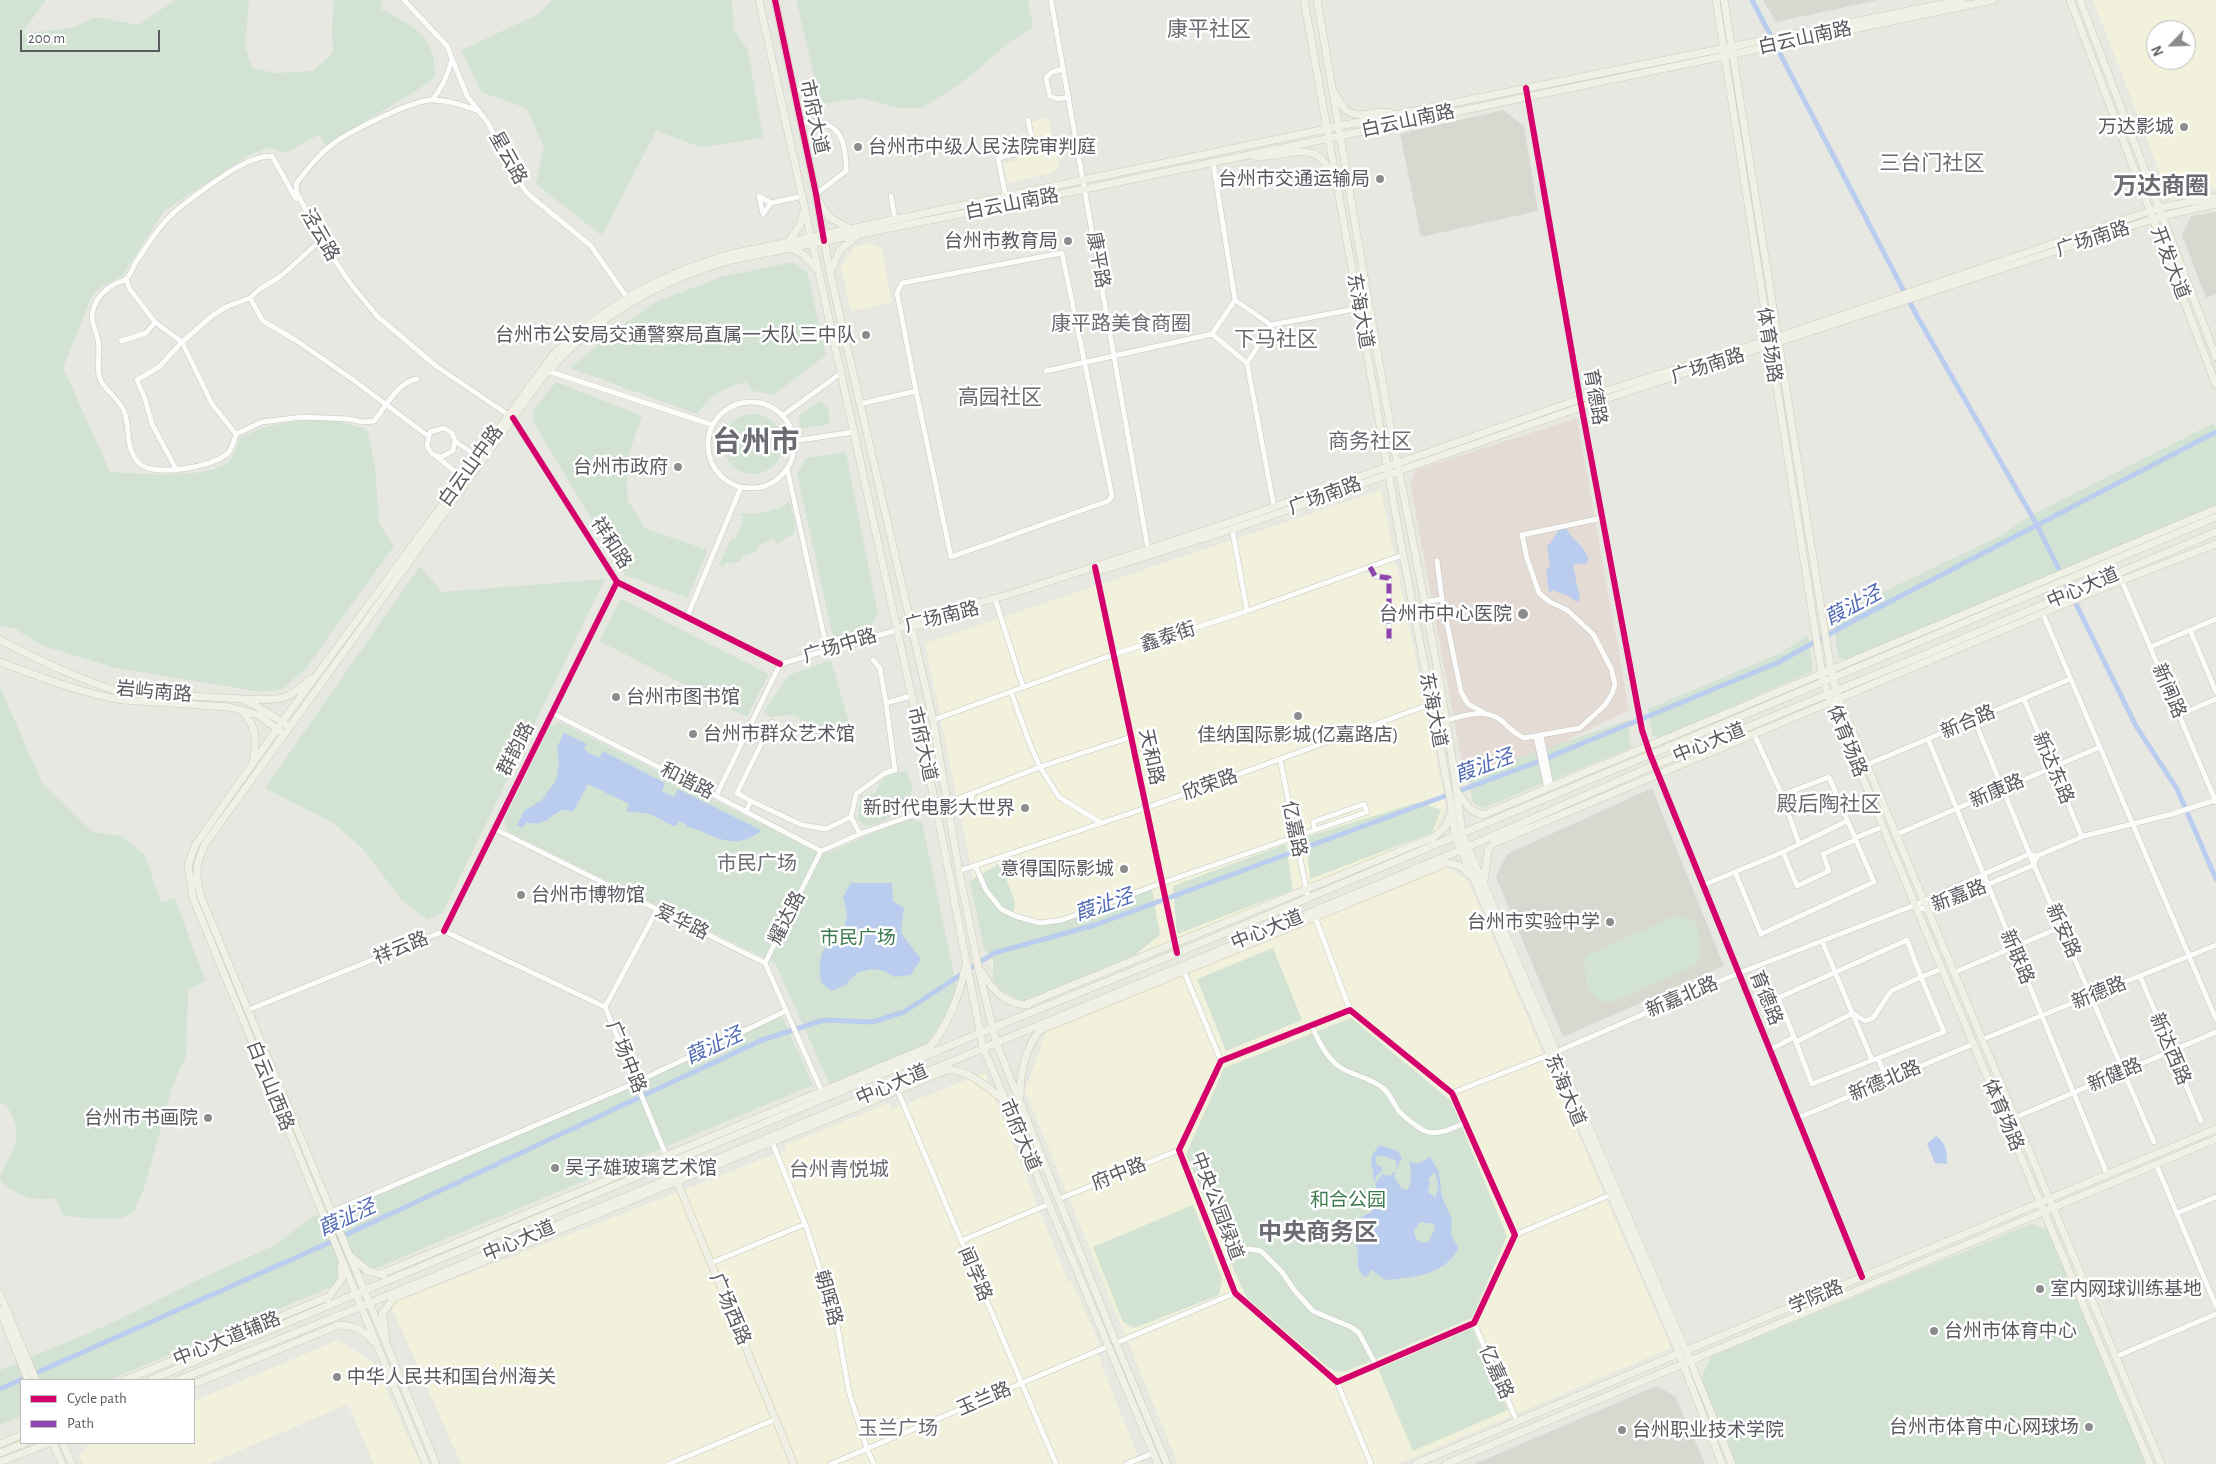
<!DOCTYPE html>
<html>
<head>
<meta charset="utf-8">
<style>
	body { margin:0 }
	#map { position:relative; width:2216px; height:1464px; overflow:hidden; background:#e8e8e2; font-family:"Alegreya Sans",sans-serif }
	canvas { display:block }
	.legend { position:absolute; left:20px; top:1379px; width:175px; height:65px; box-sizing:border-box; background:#fff; border:1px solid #bdbdbf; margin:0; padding:6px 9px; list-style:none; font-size:15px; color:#595a5f }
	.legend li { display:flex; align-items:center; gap:10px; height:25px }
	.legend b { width:25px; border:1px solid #bdbdbf }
	.north { position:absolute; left:2146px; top:20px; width:50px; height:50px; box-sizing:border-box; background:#fff; border:1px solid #bdbdbf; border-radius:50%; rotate:246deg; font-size:14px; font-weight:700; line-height:20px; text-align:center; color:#595a5f }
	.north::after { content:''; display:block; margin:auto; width:18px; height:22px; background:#8b8c8d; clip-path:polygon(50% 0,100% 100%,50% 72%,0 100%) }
	.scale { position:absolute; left:20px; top:30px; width:140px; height:22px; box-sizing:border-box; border:2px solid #595a5f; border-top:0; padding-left:6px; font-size:15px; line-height:18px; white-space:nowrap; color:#595a5f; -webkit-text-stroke:4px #fff; paint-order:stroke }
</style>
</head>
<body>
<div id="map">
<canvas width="2216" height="1464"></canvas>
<ul class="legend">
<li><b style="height:6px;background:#d6006c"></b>Cycle path</li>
<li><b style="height:6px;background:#8e44ad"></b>Path</li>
</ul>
<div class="north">N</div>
<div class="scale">200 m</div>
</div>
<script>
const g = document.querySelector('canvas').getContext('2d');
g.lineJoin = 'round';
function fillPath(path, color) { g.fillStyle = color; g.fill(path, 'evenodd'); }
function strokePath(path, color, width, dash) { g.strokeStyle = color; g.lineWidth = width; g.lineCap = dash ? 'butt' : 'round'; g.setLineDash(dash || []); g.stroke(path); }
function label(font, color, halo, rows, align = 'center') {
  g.font = font + ' "Alegreya Sans","Noto Sans SC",sans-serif'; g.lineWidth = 5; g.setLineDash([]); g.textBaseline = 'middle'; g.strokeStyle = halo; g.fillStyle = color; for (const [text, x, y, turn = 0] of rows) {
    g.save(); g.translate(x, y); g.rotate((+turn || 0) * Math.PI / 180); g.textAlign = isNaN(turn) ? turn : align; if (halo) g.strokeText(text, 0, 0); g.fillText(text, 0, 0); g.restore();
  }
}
const commercial = new Path2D(`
	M2093 0H2216V188L2170 198ZM2156 30H2186V60H2156Z
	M1048 118 1059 165 1053 173 1008 183 1003 163 1017 160V157L1038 152 1031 122Z
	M872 243 876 247 881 246 892 303 851 311 841 267 854 247Z
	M1381 490 1446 806 1434 834 1013 1004 993 974 925 643Z
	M1447 867 1468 881 1671 1348 1398 1464H1178L1025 1091 1047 1029Z
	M985 1073 1068 1282 1072 1281 1100 1346 1095 1348 1141 1464H461L390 1304 786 1150 785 1145 889 1103 892 1109Z
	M338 1340 374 1363 420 1464H374L348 1404 209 1464H83L79 1456 89 1445 95 1443H194V1401Z`);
const education = new Path2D(`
	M1763 0H1878L1776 22Z
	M1503 110 1524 126 1538 211 1421 237 1400 134Z
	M2216 212V294L2206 298 2182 235 2191 216Z
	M1652 788 1724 966 1563 1037 1496 877 1507 854Z
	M1656 1386 1675 1396 1705 1464H1474Z`);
const medical = new Path2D(`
	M1577 418 1629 710 1553 747 1470 772 1462 763 1410 482 1416 470Z`);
const green = new Path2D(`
	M0 0H46L21 34 72 28 96 17 138 25 175 0H249L245 46 252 68 275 73 313 71 333 53 332 26 334 0H383L381 9C414 27 436 35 435 77L422 87 326 145 319 135 285 153 268 148 251 154 164 211 123 275 99 288 92 296 63 367 110 472C136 473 214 481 231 459 235 454 237 444 240 438 249 434 259 428 269 426 300 419 340 416 368 431L375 467 379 523 394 546 306 668 283 689 263 692 116 668 43 646 15 629 0 626Z
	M552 0H732L734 31 748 50 763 138 701 147 656 131 602 236 536 184 544 147 526 108 481 92 461 50 539 14Z
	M796 0H1028L1033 28 1011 41 964 81 923 108H899L862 98 821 104Z
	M793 262 807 272 826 355 773 395 753 391 746 382C721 388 712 394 697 414L570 368 611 333 656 302 721 277Z
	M556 382 642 416 626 462 628 501 646 529 708 550 688 598 625 575 534 423 533 410Z
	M820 401 829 410V424L801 429 798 416Z
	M723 444a30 30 0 1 1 60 0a30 30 0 1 1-60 0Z
	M2214 423 2216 429V505L1847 660 1838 657 1833 616 2002 535 2026 518Z
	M846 452 878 614 871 625 836 638 832 633 797 474 806 458Z
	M790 501 795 523 794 533 776 545 774 538 755 548 760 550 741 557V561L730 564 727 562 723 567 719 565 731 539H735L744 517 741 516V513C759 515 775 512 790 501Z
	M420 566 442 592 605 579 443 912 427 920 401 899 361 847 333 823 265 788Z
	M621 599 769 674 747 717 599 641Z
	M1808 635 1813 671 1660 738 1653 736 1648 709 1781 653Z
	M831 660 849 723 848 731 842 733 840 724 832 728 828 743 811 735C808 714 789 713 771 717L763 712 789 675Z
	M0 687 42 783 93 832 121 836 145 855 161 902 175 898 205 981 188 990 186 1056 172 1087 146 1183 134 1212 123 1218 93 1219 63 1215 56 1198C32 1201 19 1197 0 1181 0 1167 10 1161 14 1148 19 1132 15 1119 6 1105L0 1104Z
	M1628 720 1631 748 1483 808 1473 803 1467 776Z
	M560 722 807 847 830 852 907 818 922 822 956 983C956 1003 936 1032 924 1047L830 1085 775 963 510 833 504 822 505 818 550 726Z
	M906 770 913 787C905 815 891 819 866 827L857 819 861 795C881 797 875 784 886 776 891 773 901 773 906 770Z
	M1419 802 1441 810 1432 833 1310 879 1306 837Z
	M1286 844 1293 890 1177 934 1173 886Z
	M1000 863 1015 902 1013 916 1039 926 1152 889 1160 935 1133 956 1026 1000H1018L1002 991 993 980V962L984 948 970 881Z
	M1676 915 1694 921C1702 939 1704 946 1696 965L1608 1004C1585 996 1584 977 1585 956Z
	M1273 948 1302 1020 1226 1051 1197 979Z
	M781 1013 813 1085 109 1380H21V1416L0 1425V1370L112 1323 202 1278 275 1245 312 1217 331 1212 626 1087Z
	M1351 1018 1451 1101 1507 1236 1472 1318 1347 1371 1338 1372 1329 1368 1247 1298 1237 1277 1186 1154 1224 1068Z
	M1193 1205 1222 1278 1219 1295 1135 1328 1123 1322 1093 1247Z
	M2031 1224 2055 1231 2151 1464H1736L1701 1379 1711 1356Z
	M1472 1328 1508 1410 1413 1451 1378 1369Z`);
const water = new Path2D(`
	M1560 528H1566C1574 542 1581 542 1588 557L1587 563 1573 565 1580 599 1577 602 1567 595 1556 592 1555 590 1549 592 1546 569 1550 568 1547 545 1550 544Z
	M564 733 587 744 584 750 599 758 603 751 665 783 662 791 674 797 678 789 761 830C758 834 755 835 751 837 726 849 711 832 687 827V825L679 821 676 826H673L650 814 626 811 629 804 588 784 573 812C559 804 552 821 539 823 535 824 530 823 526 822L523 828 517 825 524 811 542 800 556 780 559 763 557 747Z
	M851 883H892L893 901 904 908 901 933 921 959 911 975 894 977 884 971 872 969 858 972 844 986 831 991 821 982C818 953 820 949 844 932L847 914 843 897Z
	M1936 1136C1946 1142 1947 1152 1947 1164L1935 1163 1927 1144Z
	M1380 1145 1397 1151 1402 1157 1397 1169 1396 1161 1388 1157 1376 1156V1164L1382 1167V1171L1377 1175 1374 1183C1375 1165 1364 1161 1380 1145Z
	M1430 1157 1439 1172 1442 1197 1452 1219 1451 1235 1459 1248C1445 1275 1413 1278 1385 1280L1372 1270 1366 1277C1354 1271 1360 1258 1357 1248 1355 1243 1351 1238 1349 1233L1355 1221 1372 1211 1376 1206 1379 1198 1375 1184 1382 1174 1391 1176 1393 1172 1396 1173 1394 1176 1401 1188 1407 1190C1413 1181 1411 1171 1409 1161 1417 1165 1423 1162 1430 1157ZM1434 1172C1438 1179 1440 1190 1435 1197L1428 1192 1430 1182 1428 1180ZM1420 1222 1434 1224 1435 1229 1428 1242 1423 1243 1416 1239 1414 1231Z`);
const canal = new Path2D(`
	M1752 0 1917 316 2037 525 2136 726 2177 789 2216 879
	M0 1389 322 1246 762 1040 824 1020 873 1022 904 1012 994 953 1095 925 1540 761 1779 662 1849 623 2216 432`);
const minor = new Path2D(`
	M404 0 447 46 467 96 488 123 513 172 527 193 591 246 628 299
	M1051 0 1148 549
	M1063 69 1052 72 1046 78 1050 96 1058 99 1069 97
	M1526 88 1580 399 1642 730 1650 754 1862 1277
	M432 100C443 87 448 75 452 59
	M479 111C464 106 446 99 430 100 409 102 345 133 329 147 316 157 306 171 296 184L297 193 321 240 350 283 377 316 436 366 513 418 617 582 780 664
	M800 122C822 123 838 121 844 147 845 155 847 162 846 171L816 194
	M1213 162 1235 300
	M891 196 895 219
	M1006 197 998 158 1034 149 1028 120
	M296 199 272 156C245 156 209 186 187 202 164 218 151 239 136 262 133 267 131 274 127 278 125 281 120 282 117 283 106 288 98 296 94 307 89 320 95 327 98 340 101 352 95 369 101 381 107 392 119 399 124 411 131 428 124 450 140 464 156 477 212 467 227 454 232 450 234 440 236 434L262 422 302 417 348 419 363 422 374 421C386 407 397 382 417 379
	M771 203 763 214 759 196 771 203 803 196
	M309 224 318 242
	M126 279 129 288 155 322 182 342 212 404 236 434
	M250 298 263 321 297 341 352 379 428 436
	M1271 325 1360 308
	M121 341 146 333 155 322
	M1247 363 1274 507
	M548 371 713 425
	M1046 371 1212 334 1235 300 1271 325 1247 363 1212 334
	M708 445a43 43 0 1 1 86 0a43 43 0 1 1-86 0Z
	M860 404 916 391 951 557 1108 501 1112 496 1062 253 902 283 897 293 916 391
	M782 416 841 373
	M455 441 453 451 441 457 432 454 427 446 430 432 444 428 452 433 455 441 478 457
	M793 441 854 432
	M436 456 463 478
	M787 468 827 650
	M176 469 152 424 145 399 137 380 159 367 182 342 213 315 228 306 250 298 260 289 281 276 321 240
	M1232 528 1247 611
	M1437 561 1442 599 1461 692 1468 704 1483 712
	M1370 567 1375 576 1389 578V640
	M1096 570 1177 953
	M2122 581 2216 802
	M996 602 1023 687
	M1424 602 1442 599
	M1425 610 1444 606
	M2043 614 2216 1019
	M687 617 741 487
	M2190 630 2216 692
	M2150 647 2216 619
	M873 660 880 668 886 703
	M1011 692 1031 747 1040 767 1059 797 1101 823
	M2024 699 2082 837
	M552 713 716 796 821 851
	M2179 715 2216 699
	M1974 719 2034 865 2154 1142
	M933 720 1115 654 1247 611 1403 555
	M1446 720C1465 716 1485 707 1502 721 1509 728 1515 734 1524 738L1580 728 1605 705 1612 694 1615 684 1611 668 1593 634 1567 610 1550 602 1539 593 1527 558 1522 535 1602 518
	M1754 734 1782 795 1799 844
	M1541 736 1551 786
	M1536 737 1547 788
	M1928 739 2107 1174
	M1280 759 1308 898
	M1866 765 2070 679
	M971 794 974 809
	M1782 795 1829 777 1855 838
	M716 796 780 664 897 630
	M751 801 802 825 826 829 851 817
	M947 803 1040 767 1131 737
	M746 811 751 801 737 793 772 722
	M493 828 765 963
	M860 834 851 817 856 794 885 773 895 770 886 703 911 696
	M1895 835 2100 747
	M1783 852 1847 821
	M975 865 986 890 1001 909 1015 916 1040 923 1062 920 1162 883 1367 812 1364 804 1313 822 1315 829
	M959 871 1146 808 1431 704
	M1735 872 1783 852 1797 886 1829 871 1823 854 1855 840
	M1703 885 1735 872 1761 934 1874 882 1855 838 1882 827
	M1915 906 1927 910 2034 865 2037 856
	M657 910 605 1007 666 1155
	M1314 914 1350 1010
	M444 931 617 582
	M1822 941 1872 1060
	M1183 969 1221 1061
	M1953 973 2061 927
	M2140 976 2201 1121
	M248 1010 444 931 605 1007
	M1350 1010 1452 1093 1515 1235 1474 1323 1337 1382 1235 1293 1179 1150 1221 1061Z
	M1311 1025C1317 1036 1321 1048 1330 1058 1343 1075 1367 1075 1383 1088 1390 1094 1393 1102 1398 1110 1401 1114 1419 1129 1425 1131 1438 1136 1453 1128 1465 1123
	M1794 1037 1778 998 1907 940 1921 977 1891 991 1873 1018 1865 1021 1853 1013 1796 1042
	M1981 1040 2216 945
	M1770 1050 1794 1037 1812 1084 1944 1032 1921 977 1941 969
	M1878 1058 1887 1080
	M897 1089 1056 1464
	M1452 1093 1549 1055 1739 973 1915 905 2029 854 2037 856 2084 836 2172 814 2216 800
	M823 1094 765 963 821 851 860 834 936 807
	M1798 1118 1973 1044
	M2014 1118 2216 1032
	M771 1139 807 1229 836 1319 849 1392 867 1449 874 1464
	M2156 1164 2216 1306
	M1059 1199 1179 1150
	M331 1212 626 1087 786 1011
	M2177 1213 2216 1197
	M1515 1235 1610 1195
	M961 1241 1049 1204
	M711 1263 805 1224
	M1224 1266 1242 1251 1250 1249 1261 1251 1282 1272 1295 1291 1313 1311 1353 1328 1359 1333 1376 1365
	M1474 1323 1517 1421
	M1116 1343 1235 1293
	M2115 1357 2216 1314
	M1337 1382 1371 1464
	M669 1464 776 1419
	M831 1464 1109 1346
	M1126 1464 1153 1453`);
const major = new Path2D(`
	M759 0 936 807 983 1047 1158 1464
	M775 0 816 194 830 273 933 720 959 871 979 971 996 1042 1116 1343 1167 1464
	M1304 0 1403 555 1451 803 1455 836 1673 1338 1722 1464
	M1317 0C1344 154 1368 308 1397 461 1421 585 1448 709 1462 834L1686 1351 1732 1464
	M1716 0 1823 681 1915 905 2150 1464
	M1724 0 1831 671 1839 699 2161 1464
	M2070 0 2216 385
	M2080 0 2216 357
	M1335 94C1338 98 1342 107 1346 110 1362 122 1378 106 1395 115
	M1254 156C1276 160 1301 144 1319 157 1326 162 1331 173 1336 179
	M819 202 830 218 849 228
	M789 241 800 225 804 211
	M791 248 804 255 817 269
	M831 270 840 250 857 236
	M1096 572 1233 529 1581 407 2162 216 2216 204
	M907 629 973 609
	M897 630 910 622 1014 593 1231 522 1580 399 1778 337 2159 208 2216 197
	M0 640C39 660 78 679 120 692L242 699 253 704 290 727
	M0 662C41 677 80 693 123 700L229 707 258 715 280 731
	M248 699C277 700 288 702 310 679
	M242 711C257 727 257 740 253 761
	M1458 793 1470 809 1483 815 2216 509
	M1432 839 1445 827 1452 812
	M1494 843 2105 587 2216 544
	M1444 862 1460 866 1469 874
	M1484 881 1488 850 1496 840
	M981 971C993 990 1005 1005 1028 1005
	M1024 1005 1434 837
	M1038 1031 1447 863
	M928 1049C946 1030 961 992 965 967
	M946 1069C970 1070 988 1088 1006 1102
	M1020 1097C1020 1071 1025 1049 1041 1028
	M666 1155 794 1464
	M351 1257 368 1271 384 1275
	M381 1274 931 1046
	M0 1294 36 1380
	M327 1299 342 1279 341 1265
	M392 1299 949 1069
	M0 1310 28 1380
	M336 1325C351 1325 363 1328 372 1341
	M386 1338 382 1314 394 1298
	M125 1380 328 1297
	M150 1380 980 1033 1177 953 2216 517
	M178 1380 360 1307 1461 850 1655 765 1926 654 2216 532
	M194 1384 339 1325
	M53 1443 62 1464
	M63 1443 72 1464
	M0 1444 21 1435
	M0 1453 25 1443
	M0 1462 49 1443
	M426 1464 193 898 188 865 196 844 282 722 553 355C610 303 657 275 731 254L1340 126 1962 0
	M436 1464 201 897C195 875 195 866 205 844L539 382C591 319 653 283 731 260L1085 189 1993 0
	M1415 1464 2216 1129
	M1446 1464 2216 1139`);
const quiet = new Path2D(`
	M1370 567 1375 576 1389 578V640`);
const cycleway = new Path2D(`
	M775 0 816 194 824 241
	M1526 88 1580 399 1642 730 1650 754 1862 1277
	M513 418 617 582 780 664
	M1095 567 1177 953
	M444 931 617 582
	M1350 1010 1452 1093 1515 1235 1474 1323 1337 1382 1235 1293 1179 1150 1221 1061Z`);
const markers = [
	[2184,127,5,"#8b8c8d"],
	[858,147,5,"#8b8c8d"],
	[1380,179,5,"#8b8c8d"],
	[1068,241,5,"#8b8c8d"],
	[866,335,5,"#8b8c8d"],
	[678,467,5,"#8b8c8d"],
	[1523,614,6,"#8b8c8d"],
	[616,697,5,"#8b8c8d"],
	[1298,716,5,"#8b8c8d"],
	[693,734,5,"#8b8c8d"],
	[1025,808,5,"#8b8c8d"],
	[1124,869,5,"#8b8c8d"],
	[521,895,5,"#8b8c8d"],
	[1610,922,5,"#8b8c8d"],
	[208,1118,5,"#8b8c8d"],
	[555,1168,5,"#8b8c8d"],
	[2040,1289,5,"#8b8c8d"],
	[1934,1331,5,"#8b8c8d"],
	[337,1377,5,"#8b8c8d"],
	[2089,1427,5,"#8b8c8d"],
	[1622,1430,5,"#8b8c8d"]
];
const streetNames = [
	["白云山南路",1805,38,-12],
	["市府大道",814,117,78],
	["白云山南路",1408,121,-12],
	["星云路",508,158,61],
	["白云山南路",1012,204,-11],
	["泾云路",320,235,60],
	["广场南路",2093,239,-18],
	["康平路",1098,260,80],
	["开发大道",2170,263,69],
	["东海大道",1360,311,80],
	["体育场路",1769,345,81],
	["广场南路",1708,366,-18],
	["育德路",1595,397,80],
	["白云山中路",471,466,-54],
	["广场南路",1325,496,-20],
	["祥和路",611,543,57],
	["中心大道",2083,588,-23],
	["广场南路",942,617,-14],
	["鑫泰街",1168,637,-18],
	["广场中路",840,646,-17],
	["新闸路",2169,691,67],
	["岩屿南路",154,692,5],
	["东海大道",1433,710,79],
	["新合路",1968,722,-23],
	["体育场路",1847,741,68],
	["中心大道",1709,743,-22],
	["市府大道",922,744,77],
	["群韵路",516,749,-63],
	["天和路",1151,757,78],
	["新达东路",2053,768,67],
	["和谐路",687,781,27],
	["欣荣路",1210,785,-20],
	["新康路",1997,791,-23],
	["亿嘉路",1294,829,78],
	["新嘉路",1959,896,-21],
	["耀达路",787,918,-63],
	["爱华路",682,922,26],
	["中心大道",1267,930,-22],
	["新安路",2063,931,66],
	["祥云路",401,948,-22],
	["新联路",2017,957,67],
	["新德路",2099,993,-22],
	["新嘉北路",1682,997,-23],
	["育德路",1766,998,68],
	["新达西路",2170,1049,67],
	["广场中路",626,1057,68],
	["新健路",2115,1075,-23],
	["新德北路",1885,1081,-23],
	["中心大道",892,1085,-23],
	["白云山西路",270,1086,68],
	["东海大道",1565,1090,67],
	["体育场路",2003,1115,67],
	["市府大道",1020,1135,67],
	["府中路",1119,1174,-22],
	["中央公园绿道",1217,1206,69],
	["中心大道",519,1241,-23],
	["闻学路",975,1274,67],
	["学院路",1816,1297,-23],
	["朝晖路",828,1298,74],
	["广场西路",730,1309,67],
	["中心大道辅路",227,1339,-22],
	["亿嘉路",1496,1372,66],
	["玉兰路",984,1399,-23]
];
const poiNames = [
	["万达影城",2174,127],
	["台州市中级人民法院审判庭",868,147,"left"],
	["台州市交通运输局",1370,179],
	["台州市教育局",1058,241],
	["台州市公安局交通警察局直属一大队三中队",856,335],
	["台州市政府",668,467],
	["台州市中心医院",1512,614],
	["台州市图书馆",626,697,"left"],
	["台州市群众艺术馆",703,734,"left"],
	["佳纳国际影城(亿嘉路店)",1298,735,"center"],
	["新时代电影大世界",1015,808],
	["意得国际影城",1114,869],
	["台州市博物馆",531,895,"left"],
	["台州市实验中学",1600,922],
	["台州市书画院",198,1118],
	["吴子雄玻璃艺术馆",565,1168,"left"],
	["室内网球训练基地",2050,1289,"left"],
	["台州市体育中心",1944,1331,"left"],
	["中华人民共和国台州海关",347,1377,"left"],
	["台州市体育中心网球场",2079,1427],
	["台州职业技术学院",1632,1430,"left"]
];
const parkNames = [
	["市民广场",858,938],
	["和合公园",1348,1200]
];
const neighbourhoodNames = [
	["康平路美食商圈",1121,324],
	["市民广场",757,864],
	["台州青悦城",839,1170],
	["玉兰广场",898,1429]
];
const waterNames = [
	["葭沚泾",1853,606,-28],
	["葭沚泾",1484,766,-20],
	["葭沚泾",1104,905,-19],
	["葭沚泾",714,1046,-25],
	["葭沚泾",347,1218,-25]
];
const quarterNames = [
	["康平社区",1209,30],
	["三台门社区",1932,164],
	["下马社区",1276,340],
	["高园社区",1000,398],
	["商务社区",1370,442],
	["殿后陶社区",1829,805]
];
const districtNames = [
	["万达商圈",2161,187],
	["中央商务区",1318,1233]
];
const townNames = [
	["台州市",756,442]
];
fillPath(commercial, '#f1f1dc');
fillPath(education, '#d8d8d1');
fillPath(medical, '#e4dbd5');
fillPath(green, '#d2e3d3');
fillPath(water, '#bacdee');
strokePath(canal, '#bacdee', 5);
strokePath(minor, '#c5c5c3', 6);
strokePath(major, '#cdccb3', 8);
strokePath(minor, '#fcfcfb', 5);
strokePath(major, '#f0f0e6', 7);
strokePath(quiet, '#8e44ad', 5, [10, 5]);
strokePath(cycleway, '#d6006c', 6);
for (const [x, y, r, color] of markers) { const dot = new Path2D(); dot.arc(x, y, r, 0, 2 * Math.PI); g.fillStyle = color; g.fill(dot); strokePath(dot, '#fff', 2); }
label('19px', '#595a5f', '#fff', streetNames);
label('19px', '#595a5f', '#fff', poiNames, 'right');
label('19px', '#3d7a4e', '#fff', parkNames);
label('20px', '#6a6c71', '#fff', neighbourhoodNames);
label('italic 20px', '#4f69b2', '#fff', waterNames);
label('21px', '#6a6c71', '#fff', quarterNames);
label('bold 24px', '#6a6c71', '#fff', districtNames);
label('bold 29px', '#6a6c71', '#fff', townNames);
</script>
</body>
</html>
